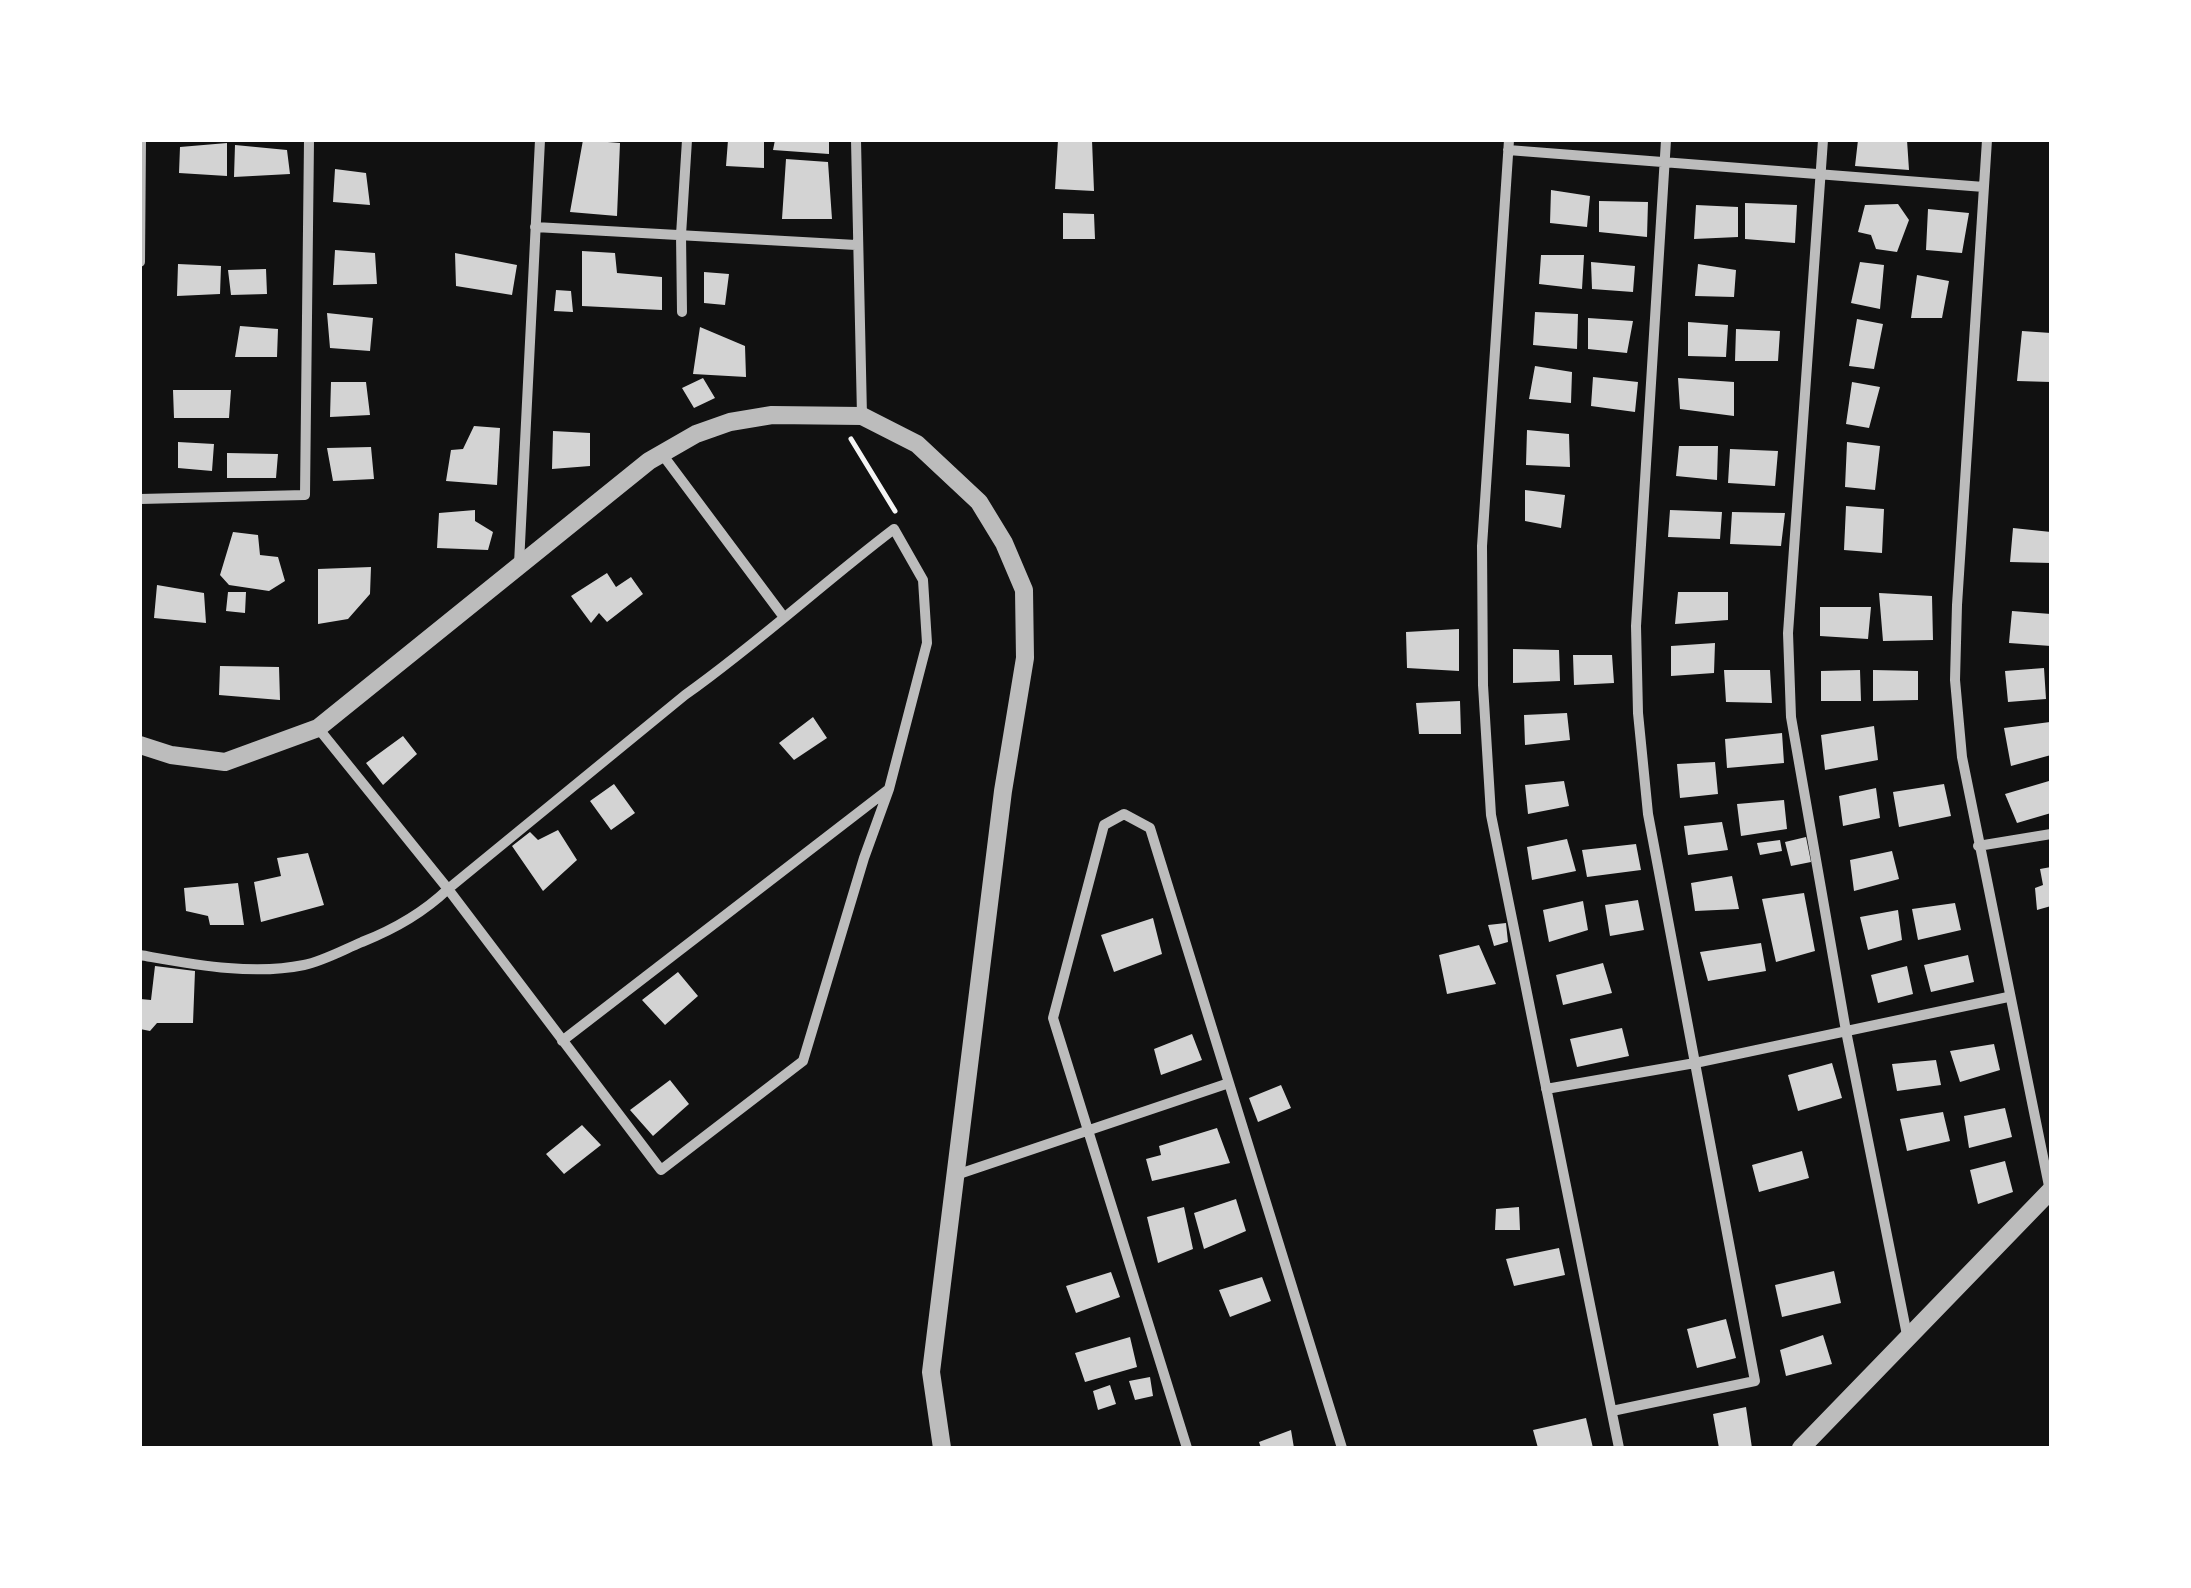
<!DOCTYPE html>
<html>
<head>
<meta charset="utf-8">
<style>
	body { margin:0 }
	#map { position:relative; width:2191px; height:1588px; overflow:hidden; background:#111; font-family:"Nunito Sans",sans-serif }
	canvas { display:block }
	.frame { position:absolute; inset:0; border:142px solid #fff; pointer-events:none }
</style>
</head>
<body>
<div id="map">
<canvas width="2191" height="1588"></canvas>
<div class="frame"></div>
</div>
<script>
const g = document.querySelector('canvas').getContext('2d');
g.lineJoin = 'round';
function fillPath(path, color) { g.fillStyle = color; g.fill(path, 'evenodd'); }
function strokePath(path, color, width, dash) { g.strokeStyle = color; g.lineWidth = width; g.lineCap = dash ? 'butt' : 'round'; g.setLineDash(dash || []); g.stroke(path); }
const building = new Path2D(`
	M583 140 620 143 617 216 570 212Z
	M728 140H764V168L726 166Z
	M775 140H829V154L773 150Z
	M1058 140H1092L1094 191 1055 189Z
	M1858 140H1907L1909 170 1855 166Z
	M227 143V176L179 173 180 147Z
	M235 145 287 150 290 174 234 177Z
	M786 159 828 162 832 219H782Z
	M335 169 366 173 370 205 333 202Z
	M1551 190 1590 196 1587 227 1550 223Z
	M1599 201 1648 202 1647 237 1599 232Z
	M1745 203 1797 205 1795 243 1745 239Z
	M1898 204 1909 220 1897 252 1876 249 1871 235 1858 232 1865 205Z
	M1696 205 1738 207V237L1694 239Z
	M1928 209 1969 213 1962 253 1926 250Z
	M1063 213 1094 214 1095 239H1063Z
	M335 250 375 253 377 284 333 285Z
	M582 251 615 253 617 273 662 277V310L582 306Z
	M455 253 517 265 512 295 456 286Z
	M1541 255H1584L1582 289 1539 284Z
	M1591 262 1635 266 1633 292 1592 289Z
	M1860 262 1884 265 1880 309 1851 303Z
	M178 264 221 266 220 294 177 296Z
	M1698 264 1736 270 1734 297 1695 296Z
	M266 269 267 294 231 295 228 270Z
	M704 272 729 274 725 305 704 303Z
	M1917 275 1949 281 1942 318H1911Z
	M556 290 571 291 573 312 554 311Z
	M1535 312 1578 314 1577 349 1533 345Z
	M327 313 373 318 370 351 330 348Z
	M1588 318 1633 321 1627 353 1588 349Z
	M1857 319 1883 324 1874 369 1849 366Z
	M1688 322 1728 325 1726 357 1688 356Z
	M240 326 278 329 277 357H235Z
	M700 327 745 346 746 377 693 374Z
	M1736 329 1780 331 1778 361H1735Z
	M2022 331 2051 333V382L2017 381Z
	M1535 366 1572 372 1571 403 1529 399Z
	M1593 377 1638 382 1635 412 1591 406Z
	M703 378 715 398 694 408 682 388Z
	M1678 378 1734 382V416L1680 409Z
	M331 382H366L370 415 330 417Z
	M1852 382 1880 387 1869 428 1846 424Z
	M173 390H231L229 418H174Z
	M474 426 500 428 497 485 446 481 451 450 463 449Z
	M1527 430 1569 434 1570 467 1526 465Z
	M553 431 590 433V466L552 469Z
	M178 442 214 444 212 471 178 468Z
	M1847 442 1880 446 1875 490 1845 487Z
	M1679 446H1718L1717 480 1676 476Z
	M371 447 374 479 333 481 327 448Z
	M1730 449 1778 451 1775 486 1728 483Z
	M227 453 278 454 276 478H227Z
	M1525 490 1565 495 1561 528 1525 521Z
	M1846 506 1884 509 1882 553 1844 550Z
	M475 510V521L493 532 488 550 437 548 439 513Z
	M1670 510 1722 512 1720 539 1668 537Z
	M1732 512 1785 513 1781 546 1730 544Z
	M2013 528 2051 532V563L2010 562Z
	M233 532 258 535 260 555 278 557 285 581 269 591 229 585 220 575Z
	M371 567 370 594 348 619 318 624V569Z
	M607 573 616 587 631 577 643 594 607 622 599 613 591 623 571 596Z
	M157 585 204 593 206 623 154 618Z
	M228 592H246L245 613 226 611Z
	M1678 592H1728V620L1675 624Z
	M1879 593 1932 596 1933 640 1883 641Z
	M1820 607H1871L1868 639 1820 636Z
	M2012 611 2051 614V646L2009 643Z
	M1459 629V671L1407 668 1406 632Z
	M1715 643 1714 673 1671 676V646Z
	M1513 649 1559 650 1560 681 1513 683Z
	M1573 655H1612L1614 683 1574 685Z
	M220 666 279 667 280 700 219 695Z
	M2044 668 2046 699 2008 702 2005 671Z
	M1724 670H1770L1772 703 1726 702Z
	M1860 670 1861 701H1821V671Z
	M1873 670 1918 671V700L1873 701Z
	M1460 701 1461 734H1419L1416 703Z
	M1567 713 1570 740 1525 745 1524 715Z
	M813 717 827 738 794 760 779 743Z
	M2050 722 2051 755 2011 766 2004 728Z
	M1874 726 1878 760 1825 770 1821 735Z
	M1782 733 1784 763 1727 768 1725 739Z
	M403 736 417 754 383 785 366 763Z
	M1715 762 1718 794 1680 798 1677 764Z
	M1564 781 1569 806 1528 814 1525 785Z
	M2049 781 2051 813 2017 823 2005 794Z
	M614 784 635 813 611 830 590 801Z
	M1944 784 1951 816 1899 827 1893 792Z
	M1876 788 1880 818 1843 826 1839 796Z
	M1784 800 1787 829 1741 836 1737 804Z
	M1722 822 1728 850 1688 855 1684 826Z
	M558 830 577 860 543 891 512 846 530 832 538 840Z
	M1806 837 1811 862 1791 866 1785 842Z
	M1567 839 1576 871 1532 880 1527 847Z
	M1780 840 1782 851 1760 855 1757 843Z
	M1636 844 1641 870 1587 877 1582 850Z
	M1892 851 1899 879 1854 891 1850 860Z
	M308 853 324 905 261 922 254 882 281 876 277 858Z
	M2051 867V906L2037 910 2035 888 2043 885 2040 869Z
	M1732 876 1739 909 1695 911 1691 883Z
	M238 883 244 925H210L208 916 186 911 184 888Z
	M1804 893 1815 951 1776 962 1762 899Z
	M1638 900 1644 930 1610 936 1605 905Z
	M1583 901 1588 930 1549 942 1543 910Z
	M1955 903 1961 930 1918 940 1912 909Z
	M1898 910 1902 940 1868 950 1860 917Z
	M1153 918 1162 954 1114 972 1101 935Z
	M1506 923 1508 942 1494 946 1488 925Z
	M1761 943 1766 971 1708 981 1700 952Z
	M1479 945 1496 984 1447 994 1439 955Z
	M1968 955 1974 982 1931 992 1924 965Z
	M1603 963 1612 993 1563 1005 1556 975Z
	M155 966 195 971 193 1023H157L150 1031 140 1029V999L151 1000Z
	M1907 966 1913 994 1878 1003 1871 975Z
	M678 972 698 996 665 1025 642 1000Z
	M1622 1028 1629 1056 1577 1067 1570 1039Z
	M1192 1034 1202 1060 1161 1075 1154 1049Z
	M1994 1044 2000 1070 1960 1082 1950 1051Z
	M1936 1060 1941 1085 1897 1091 1892 1064Z
	M1832 1063 1842 1098 1798 1111 1788 1075Z
	M670 1080 689 1104 653 1136 630 1110Z
	M1281 1085 1291 1108 1258 1122 1249 1098Z
	M2005 1108 2012 1137 1969 1148 1964 1116Z
	M1943 1112 1950 1141 1907 1151 1900 1119Z
	M582 1125 601 1145 564 1174 546 1154Z
	M1217 1128 1230 1163 1152 1181 1146 1159 1161 1155 1159 1146Z
	M1802 1151 1809 1178 1759 1192 1752 1165Z
	M2005 1161 2013 1192 1978 1204 1970 1170Z
	M1236 1199 1246 1231 1204 1249 1194 1213Z
	M1184 1207 1193 1249 1158 1263 1147 1217Z
	M1519 1207 1520 1230H1495L1496 1209Z
	M1559 1248 1565 1275 1514 1286 1506 1259Z
	M1834 1271 1841 1303 1782 1317 1775 1285Z
	M1111 1272 1120 1297 1076 1313 1066 1286Z
	M1262 1277 1271 1301 1230 1317 1219 1290Z
	M1726 1319 1736 1358 1697 1368 1687 1329Z
	M1823 1335 1832 1364 1786 1376 1780 1350Z
	M1130 1337 1137 1367 1085 1382 1075 1353Z
	M1150 1377 1153 1396 1135 1400 1129 1381Z
	M1110 1385 1116 1404 1098 1410 1093 1391Z
	M1746 1407 1752 1448H1719L1713 1414Z
	M1586 1418 1593 1448H1538L1533 1430Z
	M1291 1430 1294 1448H1261L1259 1442Z`);
const path = new Path2D(`
	M851 439 895 511`);
const minor = new Path2D(`
	M856 140 862 416
	M1509 140 1482 546 1483 685 1491 815 1619 1448
	M1823 140 1788 633 1791 717 1846 1031 1907 1335
	M1987 140 1957 605 1955 680 1962 757 2050 1191
	M1508 150 1984 187
	M535 227 856 245
	M140 262 141 140
	M682 312 681 235 687 140
	M662 454 783 616
	M140 499 305 495 309 140
	M519 564 540 140
	M1978 846 2051 834
	M140 955C192 964 251 976 304 965 323 961 343 950 362 942 395 929 423 913 448 889L685 695C757 644 823 583 894 529L923 580 927 643 889 789 864 858 803 1061 661 1170 448 889 318 728
	M562 1041 889 789
	M1546 1089 1695 1063 2008 997
	M956 1175 1229 1083
	M1612 1411 1755 1381 1648 814 1638 713 1636 626 1666 140
	M1187 1448 1053 1018 1104 825 1124 814 1150 828 1342 1448`);
const tertiary = new Path2D(`
	M140 745 171 755 225 762 318 728 649 461 696 434 730 422 772 415 862 416 917 444 979 502 1004 543 1024 590 1025 658 1003 791 931 1372 942 1448
	M1801 1448 2051 1190`);
fillPath(building, '#d3d3d3');
strokePath(path, '#f5f5f5', 5);
strokePath(minor, '#bcbcbc', 10);
strokePath(tertiary, '#bcbcbc', 18);
</script>
</body>
</html>
